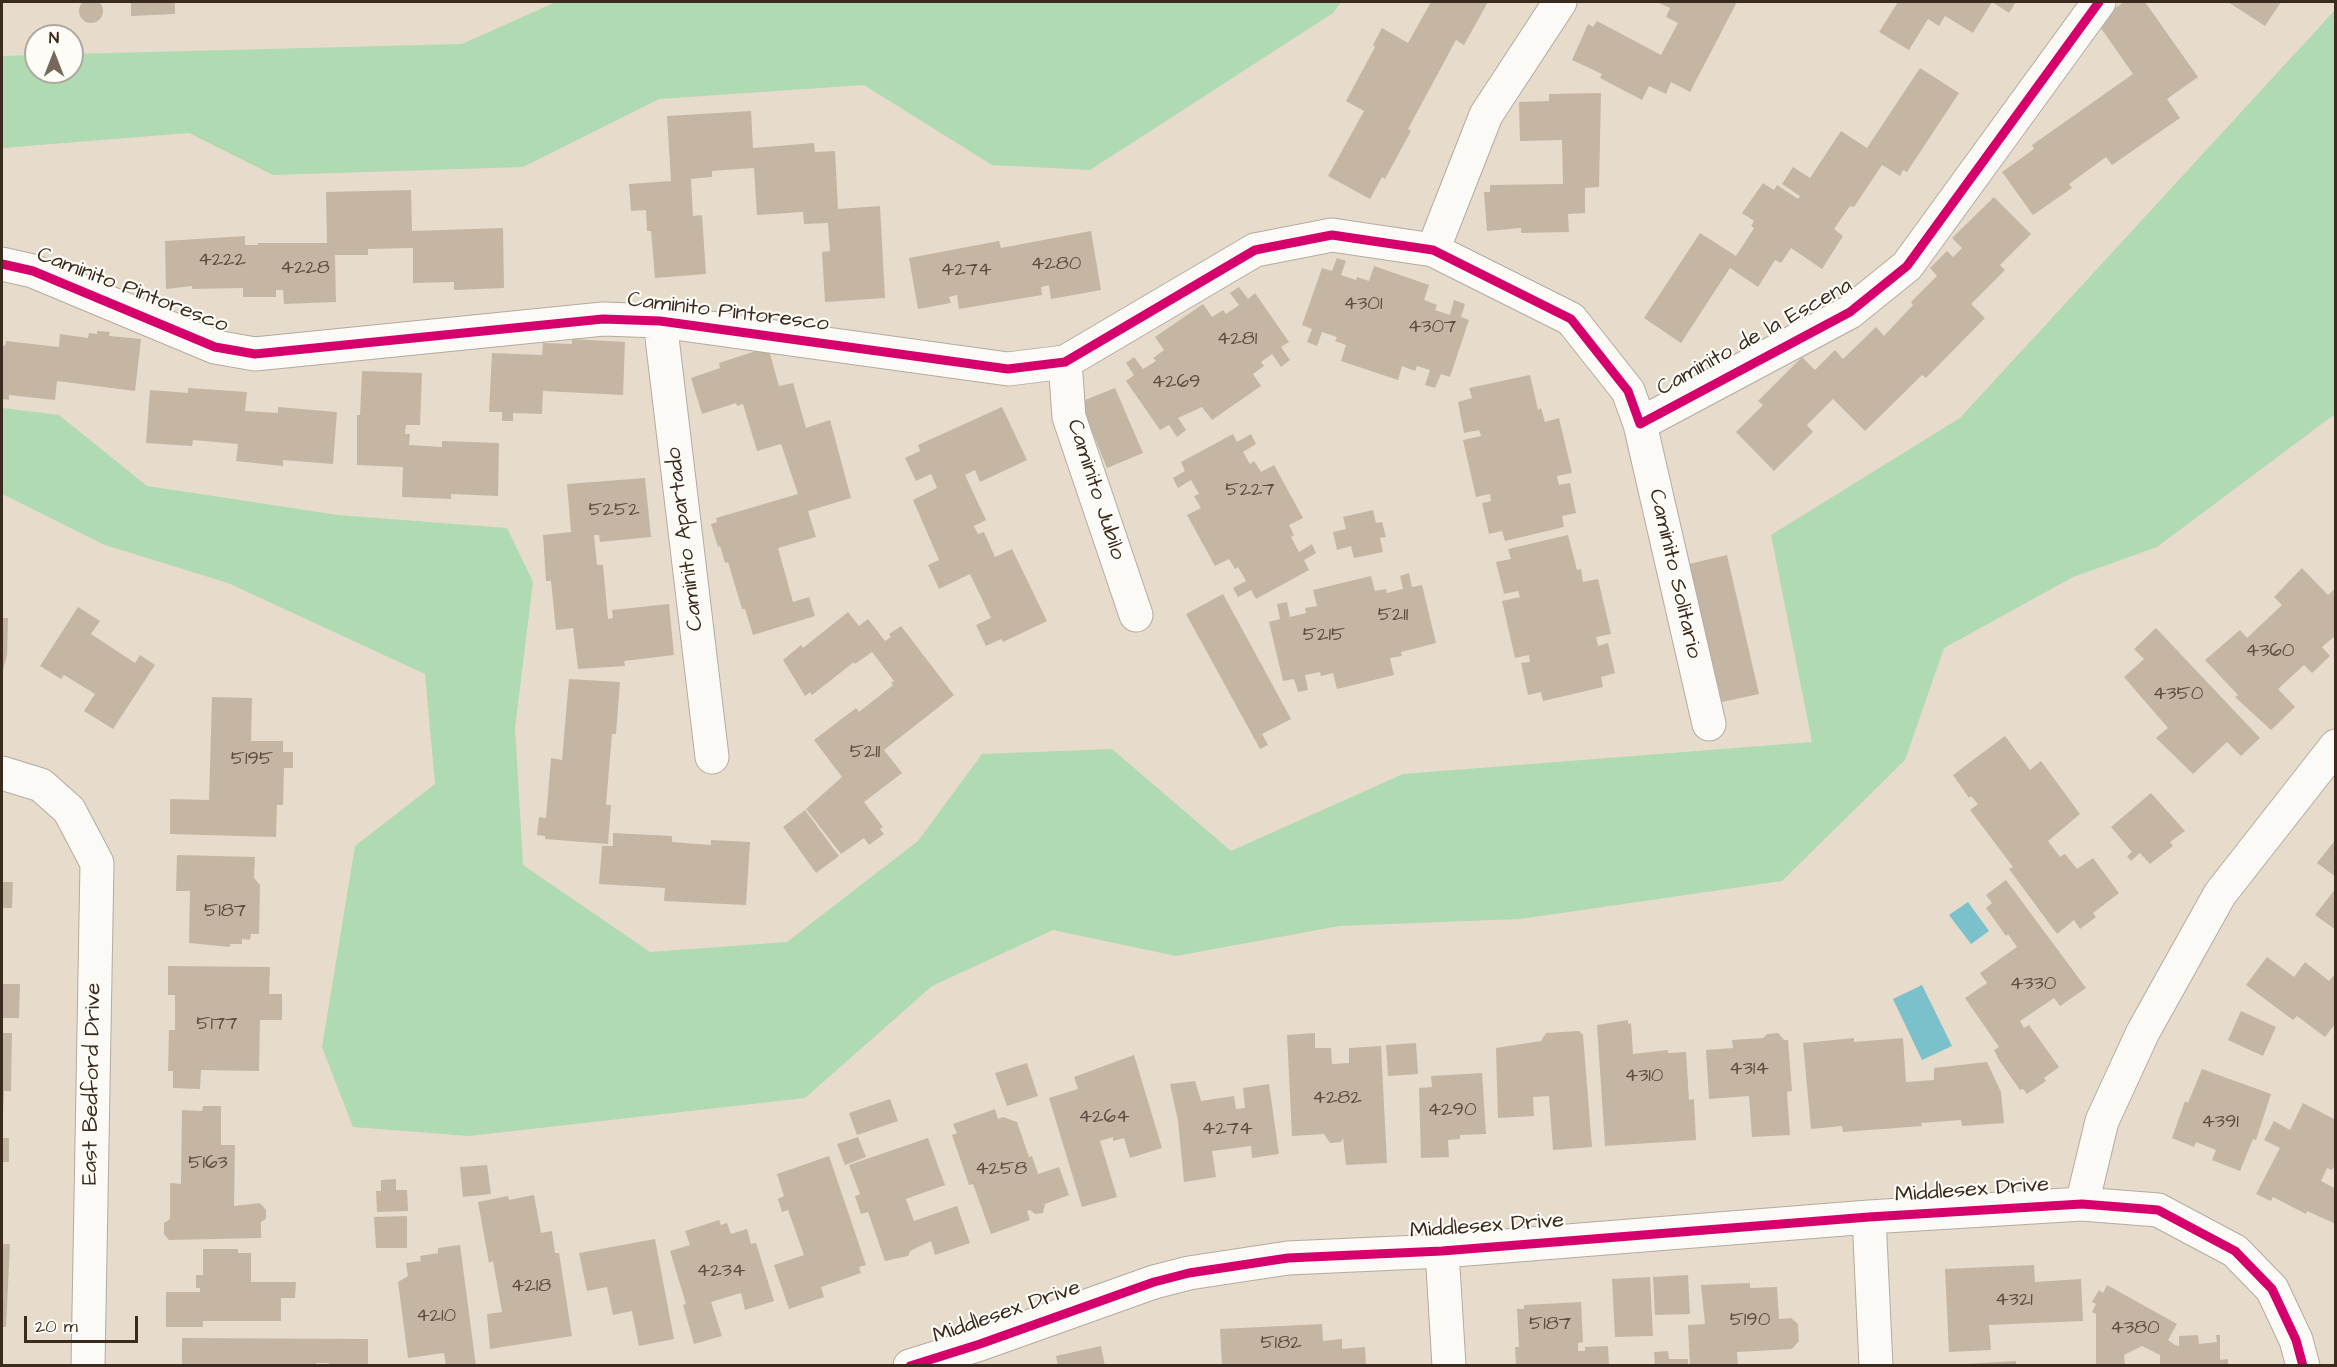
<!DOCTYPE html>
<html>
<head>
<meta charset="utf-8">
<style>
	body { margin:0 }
	#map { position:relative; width:2337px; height:1367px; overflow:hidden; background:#e7dbcb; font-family:"Architects Daughter",sans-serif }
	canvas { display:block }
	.frame { position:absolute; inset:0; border:3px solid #3b2a1e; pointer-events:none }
	.north { position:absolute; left:24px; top:24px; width:60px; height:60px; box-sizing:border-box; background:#fdfcf7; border:2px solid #afa8a0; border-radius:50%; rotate:0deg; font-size:16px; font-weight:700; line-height:24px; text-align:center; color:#3b2a1e }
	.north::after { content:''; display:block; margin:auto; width:21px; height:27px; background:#77685b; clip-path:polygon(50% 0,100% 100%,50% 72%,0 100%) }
	.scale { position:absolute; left:24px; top:1316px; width:114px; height:27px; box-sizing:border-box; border:3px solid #3b2a1e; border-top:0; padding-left:8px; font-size:18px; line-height:21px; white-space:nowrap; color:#3b2a1e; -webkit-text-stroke:4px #fdfcf7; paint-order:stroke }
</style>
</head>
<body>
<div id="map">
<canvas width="2337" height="1367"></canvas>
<div class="frame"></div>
<div class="north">N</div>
<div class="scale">20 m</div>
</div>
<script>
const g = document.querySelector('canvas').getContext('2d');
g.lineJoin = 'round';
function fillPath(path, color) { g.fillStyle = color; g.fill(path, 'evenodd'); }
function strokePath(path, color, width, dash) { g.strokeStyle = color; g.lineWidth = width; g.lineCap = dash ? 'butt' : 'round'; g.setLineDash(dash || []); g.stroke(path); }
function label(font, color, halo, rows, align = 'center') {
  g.font = font + ' "Architects Daughter",sans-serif'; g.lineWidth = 4.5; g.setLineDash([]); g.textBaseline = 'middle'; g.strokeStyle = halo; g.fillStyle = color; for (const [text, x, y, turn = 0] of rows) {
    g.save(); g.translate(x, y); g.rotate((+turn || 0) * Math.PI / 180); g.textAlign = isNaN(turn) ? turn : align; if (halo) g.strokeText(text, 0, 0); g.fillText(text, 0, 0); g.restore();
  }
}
const green = new Path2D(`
	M556 2H1341L1333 13 1090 170 992 165 864 85 659 99 523 167 273 175 189 133 2 148V56L36 55V72H72V54L462 44Z
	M2335 10V414L2157 547 2073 577 1944 648 1905 760 1782 881 1520 919 1339 926 1176 956 1053 930 932 986 805 1098 469 1136 353 1127 322 1047 355 846 435 784 425 674 228 583 105 545 2 494V408L59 415 147 486 338 515 507 528 533 582 515 728 523 865 650 952 787 942 918 841 982 754 1112 749 1231 851 1403 774 1812 742 1771 535 1960 418Z`);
const water = new Path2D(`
	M1968 902 1989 931 1971 944 1949 915Z
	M1922 985 1952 1046 1922 1060 1893 999Z`);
const building = new Path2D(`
	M79 11a12 12 0 1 1 24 0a12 12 0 1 1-24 0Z
	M131 2H175V14L131 16Z
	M1431 2H1488L1464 45 1456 40 1408 129 1411 131 1385 179 1382 177 1370 199 1328 176 1364 111 1346 101 1375 47 1373 45 1382 28 1408 43Z
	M1657 2H1737L1690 92 1671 82 1666 94 1649 86 1642 100 1600 78 1602 74 1572 60 1588 24 1593 27 1597 21 1661 55 1678 23 1666 17 1670 8Z
	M1898 2H2016L2009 13 1992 2 1973 33 1945 16 1939 26 1928 19 1909 50 1879 32Z
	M2124 2H2145L2198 77 2167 99 2180 118 2112 165 2106 157 2069 184 2072 188 2033 215 2002 172 2034 149 2032 145 2133 74 2096 21Z
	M2228 2H2281L2265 26Z
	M1920 68 1959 93 1907 172 1903 170 1900 176 1882 165 1854 207 1850 206 1834 229 1843 236 1822 269 1791 248 1781 263 1775 260 1758 287 1730 268 1681 343 1644 318 1700 233 1736 256 1754 228 1751 226 1754 221 1742 213 1763 183 1774 190 1777 185 1798 199 1800 196 1782 184 1793 167 1810 178 1841 131 1867 148Z
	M1601 93 1599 187 1585 188V213L1568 214 1569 232 1521 233V228L1487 231 1484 192H1490V185L1563 184 1562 140 1520 141 1519 102 1549 101V94Z
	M751 111 753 148 814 143 815 152 835 151 838 209 880 206 885 298 825 302 822 252 830 251 828 223 804 224 803 212 757 215 754 168 712 171V177L691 179 693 216 702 215 706 274 655 278 651 231H647L646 210 631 211 629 184 671 181 667 116Z
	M411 190 412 231 503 228 504 288 454 290V282L413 283V248L368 249V255H335L336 302 284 304 283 290H276V297H243V288L192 289V286L166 289 165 241 245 236V245H258V243H327L326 192Z
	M1994 197 2031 234 2000 265 2005 270 1971 304 1985 318 1926 378 1922 375 1865 431 1833 399 1807 425 1813 432 1774 471 1736 432 1763 405 1758 401 1802 357 1815 370 1835 350 1843 359 1876 327 1884 336 1913 305 1911 302 1937 276 1930 268 1947 251 1953 257 1962 248 1952 238Z
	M1091 231 1101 290 1051 299 1049 285 1041 287 1042 295 959 309 957 295 949 297 951 303 918 309 909 258 999 241 1001 248Z
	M1337 258 1346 261 1341 275 1356 280 1357 277 1369 281 1374 266 1429 285 1424 300 1437 305 1435 310 1450 315 1454 300 1465 304 1461 317 1469 320 1450 377 1441 374 1435 388 1425 385 1430 370 1417 366 1415 371 1402 366 1398 380 1341 361 1346 345 1335 341 1337 337 1322 332 1317 346 1307 342 1312 329 1302 325 1322 268 1332 271Z
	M1239 287 1248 299 1255 293 1289 342 1281 347 1290 360 1281 367 1272 354 1261 362 1264 366 1253 374 1261 386 1212 420 1202 407 1178 418 1186 430 1177 437 1169 425 1160 430 1126 381 1134 375 1126 363 1134 357 1143 369 1156 361 1153 358 1164 350 1155 337 1203 304 1212 317 1223 310 1226 314 1239 305 1230 293Z
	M97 331 110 332 109 336 141 339 135 391 57 381 55 400 9 395V400L2 399V345L5 346 6 341 59 347 60 334 88 338 89 333 97 334Z
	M572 339 625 342 623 395 543 391 542 414 513 413V421H502V412H489L492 353 542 355 543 343 572 344Z
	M768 347 779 386 793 383 806 428 830 420 851 498 808 511 816 537 778 548 793 602 809 597 815 616 753 635 745 609H742L728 562 725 563 720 546 718 547 711 524 717 522 716 518 798 494 781 444 757 451 743 404 737 406 736 403 702 414 691 378 720 368 719 363Z
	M362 371 422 373 420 425H406L405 434H410L409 445 442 447V441L499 443 498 496 451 494V499L402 497 403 467 357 465V415H360Z
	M1530 375 1538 410 1541 408 1545 422 1559 418 1572 473 1557 476 1559 485 1570 483 1576 513 1562 516 1564 527 1505 541 1502 531 1489 534 1482 503 1491 501 1490 494 1476 497 1463 440 1481 436 1479 430 1464 433 1458 402 1472 398 1469 388Z
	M188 388 247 392 245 411 278 413V407L337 412 333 464 283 460V466L236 461 238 444 193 440 192 446 146 443 150 390 188 393Z
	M1115 388 1143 453 1107 468 1080 402Z
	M1002 407 1027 460 980 482 975 470 965 475 986 520 974 526 978 534 984 532 995 557 1012 549 1047 621 1003 642 1001 639 986 646 976 625 991 618 970 574 939 589 928 565 939 560 913 500 937 488 931 474 916 481 905 458 920 451 918 445Z
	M1233 434 1237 442 1251 434 1256 444 1243 452 1250 464 1254 461 1261 472 1274 465 1303 518 1289 525 1294 535 1291 537 1299 552 1312 544 1316 553 1304 560 1309 570 1256 599 1251 590 1238 597 1233 588 1246 581 1238 567 1235 569 1229 559 1215 566 1187 515 1201 508 1194 496 1199 494 1191 480 1178 488 1173 478 1185 471 1181 462Z
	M645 478 651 537 600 542 599 535H594L597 565H603L608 619 613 618 612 610 669 604 674 655 624 661 625 666 578 669 573 628 556 630 551 581H546L543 535 571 532 567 484Z
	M1373 510 1376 523 1382 522 1386 537 1380 538 1383 552 1354 558 1351 546 1337 550 1333 532 1346 529 1343 517Z
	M1568 535 1577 570 1581 569 1583 582 1598 579 1611 634 1596 637 1598 646 1608 643 1615 673 1601 677 1603 687 1543 701 1541 692 1528 695 1521 663 1530 662 1529 655 1515 658 1502 601 1520 597 1518 591 1504 594 1496 562 1511 559 1508 549Z
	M1727 555 1759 694 1722 702 1689 564Z
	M2302 568 2328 595 2336 588V635L2322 647 2330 656 2312 673 2304 665 2278 689 2295 707 2271 730 2235 697 2238 695 2205 660 2240 630 2247 638 2282 605 2274 597Z
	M1409 573 1412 587 1422 585 1436 643 1401 652 1402 656 1390 658 1394 675 1337 689 1333 673 1321 676 1320 672 1305 675 1308 690 1298 692 1294 679 1283 681 1269 622 1280 619 1277 604 1287 602 1290 617 1306 613 1305 608 1317 606 1313 590 1371 576 1375 591 1386 589 1387 593 1403 589 1400 576Z
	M1223 594 1291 719 1262 734 1268 745 1260 749 1186 614Z
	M78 607 100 621 91 634 135 663 140 655 155 665 113 729 84 711 95 694 64 675 61 679 40 666Z
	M848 612 859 626 868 619 885 641 891 637 889 634 901 626 954 695 884 750 902 773 864 802 883 827 880 829 884 834 869 845 864 838 841 854 806 809 842 777 814 740 856 708 859 712 893 685 891 683 894 681 872 652 855 664 854 662 812 695 810 692 805 696 783 660 801 645 803 648Z
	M2 618H8L7 655 2 674Z
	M2156 628 2260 738 2241 756 2227 742 2193 774 2156 738 2168 728 2124 677 2144 659 2134 649Z
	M569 679 620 682 616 734H612L606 805H611L608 844 545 839V836L537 835 539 817 546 818 551 758 562 760Z
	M212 697 252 698 251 741H283V752H293V768H284L283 805H277L276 837 170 834V799L209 800Z
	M2005 736 2030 770 2041 761 2080 814 2048 841 2060 857 2065 854 2077 869 2093 858 2119 893 2093 913 2096 917 2080 929 2074 920 2057 934 2009 869 2013 867 1970 810 1978 804 1971 796 1969 798 1953 775Z
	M2151 793 2185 831 2170 842 2173 846 2150 864 2140 853 2131 861 2127 856 2132 852 2111 827Z
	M805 810 839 856 816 873 783 827Z
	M613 833 672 836V842L711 845V840L750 842 746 905 664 901 665 888 599 884 602 846H613Z
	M2336 839V877L2317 863Z
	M177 855 255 857 254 878 260 885 259 934H251L250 940 242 939V944H230V947L189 943 190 891H176Z
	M2006 880 2086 988 2060 1006 2054 998 2020 1021 2024 1028 2029 1025 2059 1067 2044 1078 2046 1081 2027 1094 2023 1089 2020 1090 1999 1060 1994 1050 1999 1047 1965 998 1987 983 1980 973 2017 947 2008 934 2006 936 1986 908 1992 903 1986 895Z
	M2 882H13L12 908H2Z
	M2336 888V930L2315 915Z
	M2267 957 2294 977 2305 962 2329 981 2336 973V1023L2325 1037 2297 1016 2293 1020 2246 985Z
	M168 966 270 967 269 994H282V1020H260L259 1071 201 1070 200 1089 173 1088V1071H168L169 1030H175V995H168Z
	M2 984H20L19 1018H2Z
	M2241 1011 2276 1027 2263 1056 2228 1040Z
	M1628 1020V1024L1631 1023 1633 1054 1668 1050V1053L1686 1052 1689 1100 1694 1099 1696 1140 1605 1146 1597 1025Z
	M1579 1031 1583 1035 1592 1147 1553 1150 1549 1096 1533 1097 1534 1116 1498 1118 1496 1048 1541 1041 1546 1033Z
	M2 1033H12L11 1091H4L3 1115Z
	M1315 1033V1048H1331L1332 1064 1349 1063V1048L1381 1046 1387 1163 1346 1165 1343 1138 1341 1142 1330 1143 1324 1134 1292 1136 1287 1035Z
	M1778 1033 1784 1040H1788L1792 1091 1787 1092 1790 1135 1752 1137 1749 1096 1709 1099 1706 1050 1733 1048 1732 1040 1763 1038 1767 1034Z
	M1854 1038V1042L1903 1038 1906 1082 1934 1080V1068L1987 1062 2001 1092 2004 1123 1962 1126 1961 1120 1921 1123 1922 1126 1843 1132 1842 1126 1811 1129 1803 1043Z
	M1416 1043 1418 1074 1388 1076 1386 1045Z
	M1134 1055 1162 1148 1130 1158 1124 1138 1113 1141V1137L1100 1141 1117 1197 1082 1207 1049 1098 1078 1089 1074 1077Z
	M1027 1063 1038 1096 1007 1106 995 1073Z
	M2202 1069 2271 1094 2256 1140 2253 1139 2240 1171 2212 1160 2216 1150 2196 1142 2194 1147 2172 1138 2185 1101 2188 1103Z
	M1482 1073 1486 1134 1460 1135V1139L1448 1140 1449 1157 1421 1158 1419 1088 1432 1087 1431 1076Z
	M1195 1081 1201 1101 1234 1096 1236 1109 1245 1108 1243 1088 1269 1084 1279 1154 1252 1158 1251 1146 1212 1151 1216 1177 1184 1182 1178 1121 1170 1084Z
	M890 1099 898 1121 857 1135 849 1113Z
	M2303 1103 2336 1120V1163L2332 1170 2327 1168 2321 1181 2336 1189V1224L2307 1211 2306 1214 2273 1197 2271 1201 2256 1194 2280 1148 2264 1140 2274 1121 2290 1130Z
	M203 1106H221V1145H235L234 1206 260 1203 266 1210V1219L261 1222V1238L169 1240 164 1234V1223L170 1219V1183L181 1184 182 1110 202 1111Z
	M995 1109 998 1119 1003 1117 1017 1122 1029 1157 1032 1156 1038 1174 1059 1167 1069 1195 1045 1204 1043 1213 1035 1214 1030 1210 1027 1211 1030 1220 991 1234 973 1184 969 1185 952 1135 957 1133 953 1124Z
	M858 1137 866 1157 845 1165 837 1144Z
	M2 1138H9V1162H2Z
	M928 1138 945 1185 906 1199 914 1221 957 1206 970 1243 935 1255 931 1241 910 1251 908 1256 885 1261 868 1212 861 1214 855 1196 860 1194 849 1165Z
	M829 1156 866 1265 859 1267 861 1273 821 1287 824 1297 789 1309 774 1265 804 1255 788 1210 782 1212 778 1199 784 1196 777 1174Z
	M487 1165 491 1194 463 1197 460 1167Z
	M396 1179V1190H407L408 1211 377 1212 376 1191H381V1180Z
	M534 1195 541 1233 552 1231 555 1253H559L572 1336 490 1349 487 1314 502 1312 493 1261 489 1263 478 1202 508 1196 509 1200Z
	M407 1216V1248H376L374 1217Z
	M719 1220 721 1225 727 1223 731 1234 747 1229 751 1244 756 1243 774 1301 745 1310 741 1293 711 1302 722 1336 694 1344 683 1305 686 1304 670 1251 690 1245 685 1231Z
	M655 1239 674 1339 639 1346 632 1311 613 1315 607 1287 587 1291 579 1253Z
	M2 1244H10L6 1327H2Z
	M460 1245 476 1366H446L444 1353 408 1358 398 1282 408 1276 406 1263 421 1261 420 1256 438 1253V1248Z
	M203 1249H238V1253H251V1282H296L295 1298H281V1321H203V1327H166V1292H200V1288H196V1275H203Z
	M2034 1265 2035 1282 2081 1279 2083 1321 1989 1325 1991 1350 1949 1352 1945 1269Z
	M1688 1275 1690 1314 1655 1315 1653 1277Z
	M1650 1277 1653 1336 1615 1337 1612 1279Z
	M1750 1283V1288L1777 1287 1779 1319 1791 1318 1798 1324 1799 1341 1792 1349 1737 1352 1738 1366H1690L1688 1325 1705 1324 1701 1285Z
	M2107 1285 2177 1324 2168 1340 2175 1345 2179 1346V1336L2198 1335 2199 1344 2217 1342 2216 1335H2220V1360L2228 1359V1366H2160V1355L2142 1346 2124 1355 2125 1366H2096V1314L2092 1312 2096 1304 2092 1302 2099 1290 2103 1293Z
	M1581 1302 1583 1342 1578 1343V1351H1585V1347L1608 1346 1609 1366H1516L1515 1347H1519L1517 1309H1524V1305Z
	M1322 1324 1323 1341 1342 1339V1349L1365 1347 1366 1366H1222L1220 1329Z
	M182 1338 368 1339V1366H329V1363H316V1366H182Z
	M1101 1346 1105 1366H1058L1056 1356Z
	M1668 1351 1669 1359H1688V1366H1655L1654 1352Z
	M2016 1361V1366H1967V1364Z`);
const minor = new Path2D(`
	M1433 250 1486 115 1560 2
	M2 264 33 271 215 347 255 354 603 319 660 321 1008 369 1065 362 1255 250 1332 235 1433 250 1571 319 1628 391 1640 424 1850 312 1907 266 2099 2
	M660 321 712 757
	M1065 362 1069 417 1136 615
	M1640 424 1709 724
	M2 773 41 785 69 810 97 863 88 1366
	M2082 1204 2102 1121 2143 1032 2220 894 2336 746
	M1869 1217 1876 1366
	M1442 1251 1449 1366
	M910 1366 980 1344 1154 1282 1189 1273 1288 1258 1442 1251 1869 1217 2082 1204 2158 1210 2235 1251 2272 1289 2296 1340 2303 1366`);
const cycleway = new Path2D(`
	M2 264 33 271 215 347 255 354 603 319 660 321 1008 369 1065 362 1255 250 1332 235 1433 250 1571 319 1628 391 1640 424 1850 312 1907 266 2099 2
	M910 1366 980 1344 1154 1282 1189 1273 1288 1258 1442 1251 1869 1217 2082 1204 2158 1210 2235 1251 2272 1289 2296 1340 2303 1366`);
const numberNames = [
	["4222",222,261],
	["4280",1056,265],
	["4228",305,269],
	["4274",966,271],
	["4301",1363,305],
	["4307",1432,328],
	["4281",1237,340],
	["4269",1176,383],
	["5227",1250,491],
	["5252",614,511],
	["5211",1393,616],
	["5215",1324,636],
	["4360",2270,652],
	["4350",2178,695],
	["5211",865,753],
	["5195",252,760],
	["5187",225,912],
	["4330",2033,985],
	["5177",217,1025],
	["4314",1749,1070],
	["4310",1644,1077],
	["4282",1337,1099],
	["4290",1452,1111],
	["4264",1104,1118],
	["4391",2220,1123],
	["4274",1227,1130],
	["5163",208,1164],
	["4258",1001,1170],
	["4234",721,1272],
	["4218",531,1287],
	["4321",2014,1301],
	["4210",436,1317],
	["5190",1750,1321],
	["5187",1550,1325],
	["4380",2135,1329],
	["5182",1281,1344]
];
const streetNames = [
	["Caminito Pintoresco",132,291,21],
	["Caminito Pintoresco",728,313,7],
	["Caminito de la Escena",1755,338,-29],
	["Caminito Jubilo",1095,490,72],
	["Caminito Apartado",686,539,-97],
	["Caminito Solitario",1674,574,77],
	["East Bedford Drive",93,1084,-89],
	["Middlesex Drive",1972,1191,-4],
	["Middlesex Drive",1487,1227,-4],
	["Middlesex Drive",1007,1313,-19]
];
fillPath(green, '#afdab2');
fillPath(water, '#7bc1cb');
fillPath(building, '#c5b6a4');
strokePath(minor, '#b4ab9f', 35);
strokePath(minor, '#fbfaf7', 33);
strokePath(cycleway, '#d6006c', 9);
label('20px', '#5e4d40', null, numberNames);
label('22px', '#3b2a1e', '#fdfcf7', streetNames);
</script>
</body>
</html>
